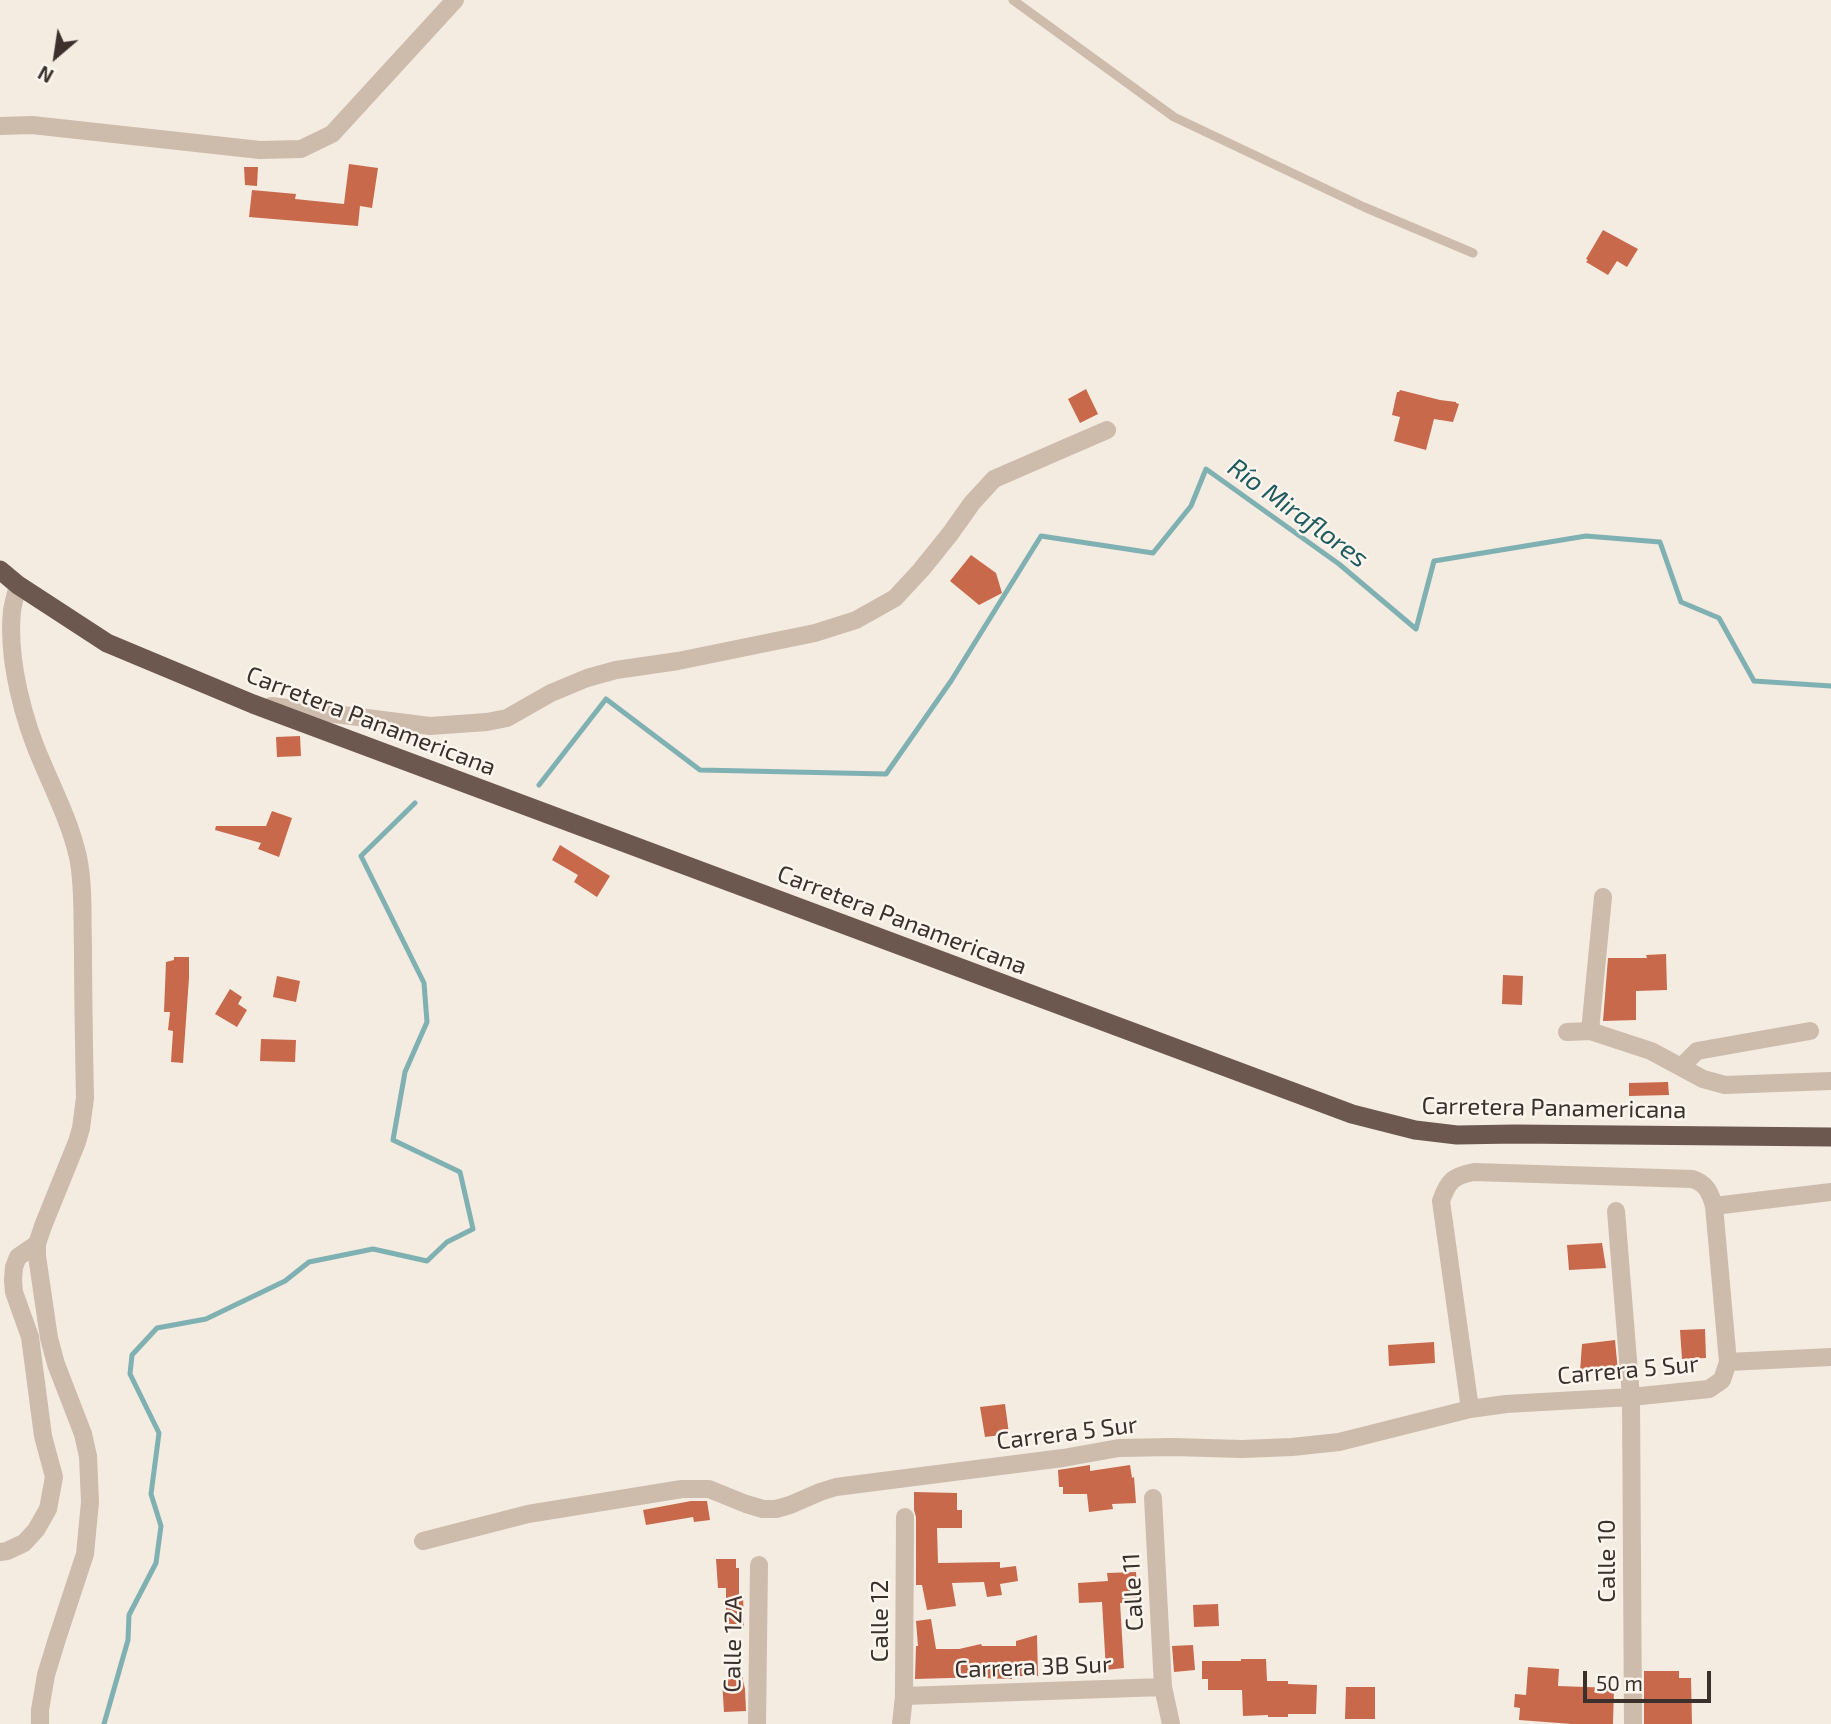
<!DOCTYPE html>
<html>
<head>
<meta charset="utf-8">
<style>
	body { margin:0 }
	#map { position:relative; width:1831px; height:1724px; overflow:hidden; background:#f4ebe1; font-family:"Exo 2",sans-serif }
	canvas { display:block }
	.north { position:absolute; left:21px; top:21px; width:70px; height:70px; -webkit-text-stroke:5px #fbf5ee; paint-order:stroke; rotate:209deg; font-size:19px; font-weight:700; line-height:28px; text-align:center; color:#3b302b }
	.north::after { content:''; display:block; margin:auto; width:24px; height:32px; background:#3b302b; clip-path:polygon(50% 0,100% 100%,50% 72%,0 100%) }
	.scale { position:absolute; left:1583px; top:1671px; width:128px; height:32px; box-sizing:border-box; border:4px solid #3b302b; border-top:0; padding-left:9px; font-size:21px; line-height:24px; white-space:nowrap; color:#3b302b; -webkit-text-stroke:5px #fbf5ee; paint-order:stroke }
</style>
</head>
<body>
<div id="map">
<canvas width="1831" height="1724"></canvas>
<div class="north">N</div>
<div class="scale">50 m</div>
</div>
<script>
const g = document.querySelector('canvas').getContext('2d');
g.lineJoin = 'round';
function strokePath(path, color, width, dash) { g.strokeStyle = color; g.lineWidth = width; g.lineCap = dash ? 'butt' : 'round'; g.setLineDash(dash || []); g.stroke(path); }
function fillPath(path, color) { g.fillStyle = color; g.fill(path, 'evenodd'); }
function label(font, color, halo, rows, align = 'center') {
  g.font = font + ' "Exo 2",sans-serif'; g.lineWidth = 5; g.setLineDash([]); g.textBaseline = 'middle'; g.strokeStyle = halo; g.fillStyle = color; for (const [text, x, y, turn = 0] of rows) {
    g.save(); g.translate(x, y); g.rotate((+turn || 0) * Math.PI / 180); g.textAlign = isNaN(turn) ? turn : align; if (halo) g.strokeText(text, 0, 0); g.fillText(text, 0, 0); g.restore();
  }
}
const stream = new Path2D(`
	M539 785 606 699 700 770 886 774 951 681 1041 536 1153 553 1191 506 1206 469 1339 564 1416 629 1434 561 1586 536 1660 542 1681 602 1719 618 1754 681 1831 686
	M104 1724 128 1640 129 1615 156 1563 161 1526 151 1494 159 1433 130 1374 132 1355 157 1328 206 1319 285 1281 309 1262 373 1249 427 1261 447 1242 473 1229 460 1172 393 1140 405 1072 427 1022 424 983 361 856 415 803`);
const building = new Path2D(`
	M349 164 378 168 372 208 360 206 358 226 249 217 252 190 296 194 295 199 344 204Z
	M244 167H258L257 186 245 185Z
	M1603 230 1638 249 1627 267 1617 261 1608 275 1586 262 1588 260 1586 259Z
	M1086 389 1098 414 1080 423 1068 399Z
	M1400 390 1440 400 1456 402V403L1459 404 1453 422 1434 419 1426 450 1394 441 1400 417 1392 415 1397 392H1399Z
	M971 555 996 573 1002 593 979 605 950 581Z
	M300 736 301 756 277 757 276 737Z
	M272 811 292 818 279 857 258 849 261 843 215 830 216 826H266Z
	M560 845 610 876 597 897 574 882 578 875 552 860Z
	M1666 954 1667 990 1636 991V1020L1603 1021 1608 958H1647L1646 955Z
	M174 957H189V978L183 1063 171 1062 173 1031 168 1030 170 1012H164L166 962 174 960Z
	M1503 975 1523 976 1522 1005 1502 1004Z
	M277 976 300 981 296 1002 273 997Z
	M230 989 242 997 238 1004 247 1010 237 1027 215 1014Z
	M261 1039 296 1040 295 1062 260 1061Z
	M1668 1082 1669 1095 1629 1096V1083Z
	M1602 1243 1606 1268 1569 1270 1567 1245Z
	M1705 1329 1706 1358 1682 1359 1680 1330Z
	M1615 1340 1618 1372H1580L1582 1344Z
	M1434 1342 1435 1363 1389 1366 1388 1345Z
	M1005 1404 1009 1434 985 1437 980 1407Z
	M1090 1465V1471L1130 1465 1132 1478 1134 1477 1136 1503 1112 1504 1113 1509 1089 1512 1087 1494H1063V1487H1059L1058 1470Z
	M914 1492 957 1493V1510H962V1528H937L938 1563 1000 1562V1568L1016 1566 1018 1581 1000 1584 1002 1595 987 1597 984 1582 952 1583 956 1606 927 1610 922 1585H916V1517L914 1510Z
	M691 1501H707L710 1520 694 1522 693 1517 646 1525 643 1510Z
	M716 1559H736V1568H739V1594H743L744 1629 726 1630V1588H718Z
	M1136 1572 1138 1602 1120 1603 1124 1668 1106 1670 1102 1602 1079 1603 1078 1583 1108 1581 1107 1573Z
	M1218 1604 1219 1626 1194 1627 1193 1605Z
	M931 1619 936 1649H959L981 1644 982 1646H1016V1641L1037 1635 1038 1676H1012V1679L984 1678V1677L915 1679 916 1646H918L916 1621Z
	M1193 1645 1195 1670 1174 1672 1172 1646Z
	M1241 1659H1266L1267 1681H1288V1684L1317 1685 1316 1714H1288V1717H1268V1715L1243 1716 1242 1690H1208V1679H1202V1661H1241Z
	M1528 1667 1559 1669 1558 1686 1614 1688 1613 1724H1572L1519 1720 1520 1708 1514 1707 1515 1694 1526 1695Z
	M1644 1671H1679V1678H1691L1692 1724H1644Z
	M742 1676 745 1689 746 1711 724 1712 722 1680Z
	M1346 1687H1375V1719H1345Z`);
const service = new Path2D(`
	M1013 0 1174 117 1364 207 1473 253`);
const minor = new Path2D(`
	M0 126 32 125 260 150 301 149 332 134 455 0
	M18 585C16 594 13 603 12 611 7 660 24 723 44 767 57 797 71 826 78 857 84 886 82 918 83 948 83 998 84 1048 85 1098L81 1128 77 1142 43 1226 37 1244V1256L49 1338 56 1364 83 1434 88 1456 90 1502 85 1554 57 1639 46 1675 40 1710V1724
	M271 706 430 726 487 722 507 718 551 693 587 678 616 670 678 661 815 633 856 620 895 598 921 570 950 534 972 503 994 479 1107 430
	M1590 1031 1603 897
	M1567 1032 1590 1031 1651 1051 1703 1079 1725 1085 1831 1081
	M1681 1067 1697 1051 1810 1031
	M1616 1211 1631 1397 1633 1724
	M1728 1362 1831 1357
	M1470 1409 1441 1201C1448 1181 1453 1176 1474 1172L1692 1179C1706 1183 1710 1192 1714 1206
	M1153 1498 1163 1687 1171 1724
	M423 1541 528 1514 682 1489H709L746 1504 763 1509H776L790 1505 820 1492 836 1487 1063 1458 1119 1448 1173 1447 1242 1449 1292 1447 1339 1442 1470 1409 1506 1404 1631 1397 1709 1389 1722 1380 1728 1362 1714 1206 1831 1192
	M0 1552 7 1551 24 1543 36 1530 48 1509 54 1477 43 1436 30 1337 14 1292 13 1280 14 1267 18 1257 37 1244
	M904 1696 1163 1687
	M757 1724 759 1565
	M901 1724 904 1696 905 1517`);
const trunk = new Path2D(`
	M0 570 18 585 107 643 253 704 1352 1114 1415 1130 1457 1135 1515 1134 1831 1137`);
const streetNames = [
	["Carretera Panamericana",371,721,21],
	["Carretera Panamericana",902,920,21],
	["Carretera Panamericana",1554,1108,1],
	["Carrera 5 Sur",1628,1370,-5],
	["Carrera 5 Sur",1067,1433,-7],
	["Calle 10",1607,1561,-90],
	["Calle 11",1133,1592,-93],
	["Calle 12",880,1621,-90],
	["Calle 12A",733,1644,-89],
	["Carrera 3B Sur",1033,1667,-2]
];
const waterNames = [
	["Río Miraflores",1298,513,36]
];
strokePath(stream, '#7fb0b2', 5);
fillPath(building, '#c8694b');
strokePath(service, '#cdbbac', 9);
strokePath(minor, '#cdbbac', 18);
strokePath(trunk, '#6c584f', 19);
label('24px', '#3b302b', '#fbf5ee', streetNames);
label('italic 26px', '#1f5a5e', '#fbf5ee', waterNames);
</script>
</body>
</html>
